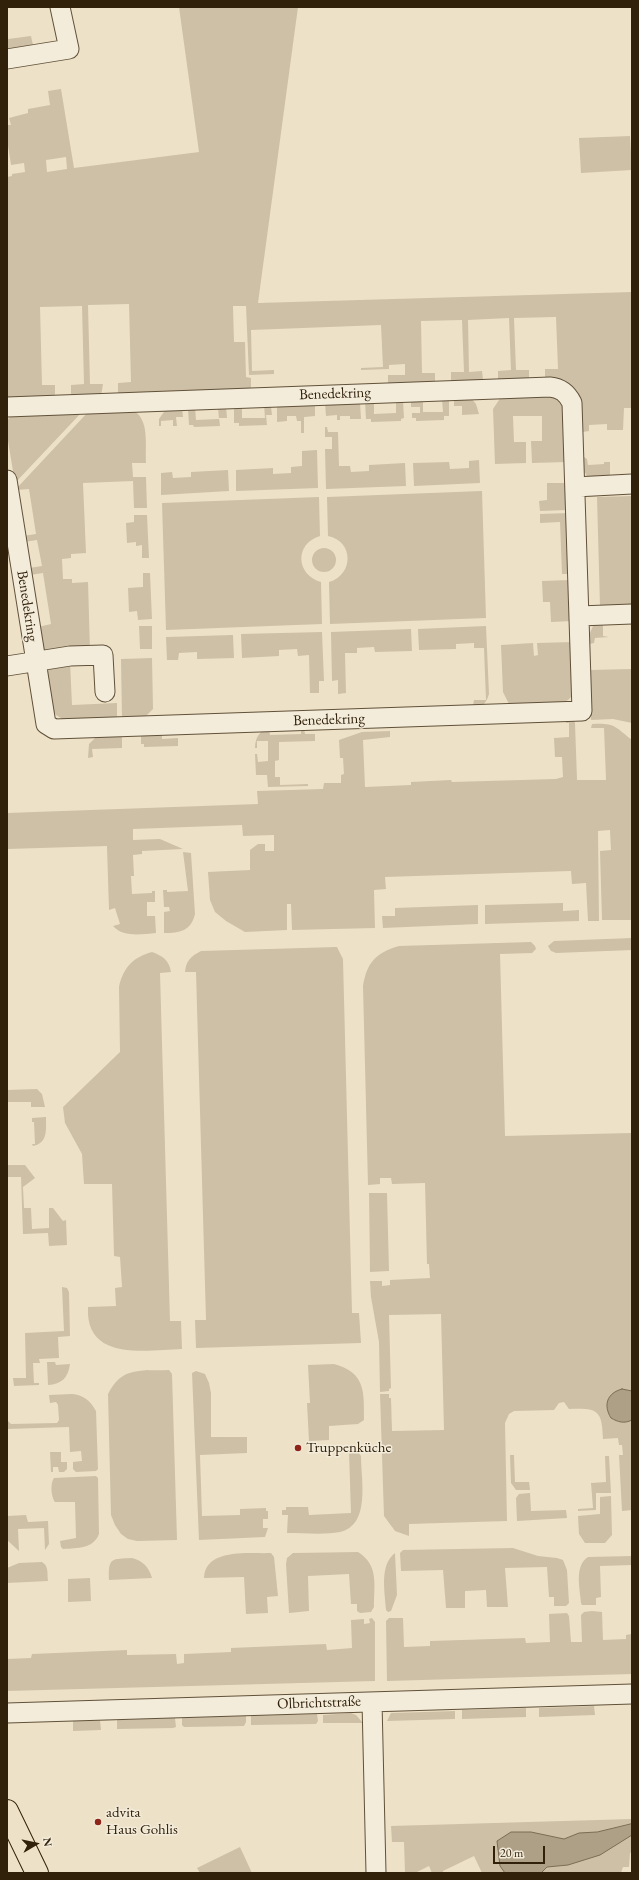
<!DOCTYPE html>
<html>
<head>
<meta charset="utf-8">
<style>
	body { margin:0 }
	#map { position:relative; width:639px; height:1880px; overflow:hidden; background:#ede1c7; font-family:"EB Garamond",serif }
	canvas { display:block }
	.frame { position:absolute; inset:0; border:8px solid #32210a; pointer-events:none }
	.north { position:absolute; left:16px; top:1824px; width:40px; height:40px; -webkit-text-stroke:3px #f3ecdb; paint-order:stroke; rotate:81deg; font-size:11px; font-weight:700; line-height:16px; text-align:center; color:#32210a }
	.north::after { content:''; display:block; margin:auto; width:14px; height:18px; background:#32210a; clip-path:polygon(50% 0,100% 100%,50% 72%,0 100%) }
	.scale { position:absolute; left:493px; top:1846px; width:52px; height:18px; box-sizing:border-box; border:2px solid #32210a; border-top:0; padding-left:5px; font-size:12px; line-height:14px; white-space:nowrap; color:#32210a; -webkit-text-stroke:3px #f3ecdb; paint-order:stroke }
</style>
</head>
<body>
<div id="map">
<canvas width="639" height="1880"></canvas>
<div class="frame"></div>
<div class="north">N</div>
<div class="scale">20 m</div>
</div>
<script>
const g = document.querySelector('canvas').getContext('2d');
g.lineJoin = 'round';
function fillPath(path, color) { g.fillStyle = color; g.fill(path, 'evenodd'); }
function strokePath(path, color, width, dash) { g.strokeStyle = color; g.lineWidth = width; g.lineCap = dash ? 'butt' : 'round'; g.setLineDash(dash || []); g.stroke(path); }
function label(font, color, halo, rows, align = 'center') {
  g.font = font + ' "EB Garamond",serif'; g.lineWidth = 3; g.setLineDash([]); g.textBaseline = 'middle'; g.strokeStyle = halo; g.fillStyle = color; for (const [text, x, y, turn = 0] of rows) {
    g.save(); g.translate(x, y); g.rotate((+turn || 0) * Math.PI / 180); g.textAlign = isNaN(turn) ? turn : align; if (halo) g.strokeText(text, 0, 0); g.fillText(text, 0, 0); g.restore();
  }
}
const green = new Path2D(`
	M179 7H298L258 303 632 292V408H624L623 430H607V424L589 425V431L583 432 584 457 587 459 588 465 604 464V462H610V478L588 476V478L583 469 580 403 545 377V369H558L556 317 514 318 516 370H529V378L527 381 501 382 498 379V371L511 370 509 318 468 320 469 372 482 371 483 380 480 382 454 383 451 380V372H464L462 320 421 321 422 373H435V381L433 384 388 386V375H405V364L389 365V369L361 370V368L383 367 381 325 251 330 252 371 274 370V374L249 375 246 306H233L234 342H245L246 377 251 378V391L121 395 118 393V383L131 382 129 304 88 305 90 384H103L101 396 74 397 71 394V385L84 384 82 306 40 307 42 385H55V394L53 397 7 399V177L12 176V174L25 172 24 163 11 165 7 139V125H11L9 118 28 113V109L50 105 48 91 61 89 74 168 199 152ZM66 157 67 169 47 172 46 160Z
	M7 31 8 39 31 36 33 45 7 49Z
	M630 136 632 170 581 173 579 138Z
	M547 395 556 397 564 406 567 462 532 463 531 441H542V416H513L514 442H526V463L495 464 493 409 501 397Z
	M449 398V416H444V420L416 421V418H412V413H420V407H411V400L423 399V412H443L442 399Z
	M454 398H471L476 404 479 414 462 415V406H454Z
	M396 400H403L404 418 401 419V421L371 422V419H366L365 401H374V414L396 413Z
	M360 402 361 419H350V416H340V420H337V415L326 416 325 403Z
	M315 403V416L304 417V433H301V421H297L296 416H287V421L277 422V405Z
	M264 405H269L271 407 272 415H266L267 425 239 426V423H234V406H242V418H265Z
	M226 406 227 418H219L220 426 194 427 193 425H189L188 408 195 407 196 420 219 419 218 407Z
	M182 408 183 417H176L177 426H173V420L161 421V426H159V419L166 409Z
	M132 410C150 418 145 445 146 463H132L133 477H146L147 508H134L133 481 83 483 86 553 71 554V558L62 559 63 579H72V583L88 582 90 651 43 654 38 627 51 624 43 573 30 575 29 568 42 566 37 540 24 542 23 536 36 534 29 489 16 490V489L89 411Z
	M82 412 15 483 7 435 8 419 12 416Z
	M325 427H327L328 432H338L339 466H350L351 472 369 471V465L405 463 406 486 326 489 325 449H332V437H325Z
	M317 450 318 488 236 491V470L273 468V474L291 473V467L302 466V451Z
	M479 460 480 483 414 486 413 463 449 462 450 469 469 468V461Z
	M228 470 229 491 161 495V473L172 472 173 478 191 477V472Z
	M547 483H568V510L540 511 539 501 547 500Z
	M482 491 486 618 330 624 329 582C354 575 354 541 328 536L327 497Z
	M632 496V604L600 606 597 497Z
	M319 497 320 536C294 544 296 575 321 582L322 624 166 630 162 503Z
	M569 513 571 574H562L560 522 540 523V514Z
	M134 515H147L149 558H142V545L136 546V542L127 543 126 523 134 522Z
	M312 560a12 12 0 1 1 24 0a12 12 0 1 1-24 0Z
	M143 573H150L152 619 138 620 137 611 129 612 128 588 143 587Z
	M571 580 573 621 551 622 550 602H543L542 581Z
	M603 621V636L609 637 595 638 594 643 589 644V635L593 626Z
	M139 626H152V649H140Z
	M486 626 489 694C484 710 478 707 464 707V705H473L474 700H486L484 648H474V643L456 644V649L419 650 418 629Z
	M411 629 412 651 375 652 374 647 357 648V653H345L346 693 338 694V680L332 681 331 632Z
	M322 632 324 681H319V693H310L309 655 298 656 297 649 279 650V656L242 658 241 634Z
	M233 635 234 658 197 659V652L179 653 178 660H167L166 637Z
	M574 642 573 695 568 700 562 703 510 706 503 692 501 645 533 643 534 656 538 655 537 643Z
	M152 658 153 709 145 717 122 719 121 659Z
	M70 661 72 705 117 703V719L66 721 56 715 52 709 45 662Z
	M632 669V723L613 719 591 720 590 670Z
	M566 719 574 720 575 723 577 780H606L604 728H591L592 724C615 723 614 726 632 740V920H602L600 851 611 850 610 830 598 831 599 921H588L586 883 572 884 571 871 385 877 386 889 374 890 375 928 292 930 291 904H287V930L245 932 226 921 215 912 210 900 208 872 250 870V850L258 844H265V851H274V835L243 836 242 825 133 829V840L160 839 183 849 142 851V854L133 855 134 876H131L132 894 152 893V891H155V902H147V916H155L156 933C142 934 124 938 113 926L120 924 115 908 109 910 107 846 7 849V813L258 804 257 791 323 789 324 783H341V775L344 774 343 758H340L339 740 362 732 390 731V737L363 740 365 787 411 785V782L451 780 452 782 556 779 563 777 562 757H555L554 738 569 737V723H566Z
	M301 728H304L305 734H315V741L279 742V760L275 761V777H280V785L308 784V786L268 787 267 775H256L255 754H257L258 762 268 761V741H257V748H255C255 739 259 730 269 729L270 735 301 734Z
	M162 733V739L178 738V746L144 747V744H141V734Z
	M122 734V748L92 749 93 757 88 758 89 744 98 735Z
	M183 852 191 853 195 914C191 931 180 933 164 933V912L170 911 169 907H164L163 890H167V892L188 891Z
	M563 903V911L579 910V921L485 924V905Z
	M478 905V924L383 928 382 916H395V908Z
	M632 938V950L556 953 551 951 548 946 554 941Z
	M531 942 535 946 536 949 532 953 500 954 505 1136 632 1133V1510L622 1511 619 1455H623L622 1445H619L618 1438 603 1439C602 1410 598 1408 569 1409L564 1402 559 1403 554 1410 514 1411 509 1414 505 1423 507 1521 409 1524V1536L395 1531 384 1516 380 1394H389V1398H391L392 1431 444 1430 441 1314 389 1315 391 1388 389 1389V1391L380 1392 379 1342 371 1297 370 1281H382V1286L390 1285V1280L430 1278 429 1264H427L425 1183 392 1184 391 1178H380V1184L368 1185 363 986C367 963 375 953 399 946Z
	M337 947 343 959 352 1313H359L361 1343 196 1348 195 1320H206L196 972H185C186 961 191 956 201 951Z
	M152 952C163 956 169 960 171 972L160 973 170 1321H181L182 1349C147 1350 85 1362 88 1307L116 1306 115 1288 122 1287 120 1257 114 1256 112 1184H84L82 1154 65 1123 63 1107 120 1052 119 987C123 968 133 957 152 952Z
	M37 1089 42 1094 45 1107H31V1102H7V1090Z
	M46 1117C46 1130 48 1143 33 1146L32 1144H35L34 1122H32V1118Z
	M7 1165H25L35 1178 23 1187 24 1208H31L32 1229 49 1228V1208H53L63 1221 66 1220 67 1245 49 1246 48 1233 23 1234 21 1177H7Z
	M369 1193H387L389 1271 370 1272Z
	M62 1287 67 1288 69 1292 70 1336 58 1337 59 1358 39 1359 40 1363H33L34 1383H39V1385L14 1386 13 1378H26L25 1333 64 1331Z
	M47 1362H55L56 1365 70 1364C68 1378 62 1384 48 1385Z
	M334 1364C366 1373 364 1392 364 1420L358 1424 329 1426V1440L309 1441 307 1403H310L308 1365Z
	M169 1370 172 1374 177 1540 137 1541 128 1539 121 1534 115 1525 111 1515 108 1394C122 1366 141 1371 169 1370Z
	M196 1371 205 1374 209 1383 211 1393V1437H247V1453L200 1455 202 1516 240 1515V1509L266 1508V1511H268V1519H263V1528H268L265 1537 199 1540 192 1373Z
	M72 1394C83 1395 90 1400 96 1411L98 1469 96 1471 76 1472 73 1469V1462L82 1461 81 1451 70 1452 69 1427 7 1429V1413L8 1421 11 1424 57 1423 59 1420 58 1405 56 1402 50 1403 49 1395Z
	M50 1452H61V1462H67V1469L64 1472H59L58 1467H53V1472H51Z
	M349 1452H358L361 1456C361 1479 371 1525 340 1532 325 1535 303 1533 287 1533L288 1515H282V1510H286V1507H308L309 1515 351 1513Z
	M510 1455H514L515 1482H529L530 1490H516L511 1483Z
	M605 1456H609L611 1493H596V1510L578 1511V1509L593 1508 591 1483 606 1482Z
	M96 1476 98 1478 99 1534C93 1549 78 1548 63 1549L61 1547 60 1541 76 1538 75 1502H55C51 1497 50 1483 54 1478Z
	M530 1493 531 1511 566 1510 567 1518 517 1521 516 1498 519 1494Z
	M611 1496 612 1535 605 1543H585L579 1534 578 1516 600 1514V1497Z
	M26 1515 28 1522 48 1521 49 1544 45 1550 44 1528 18 1529 19 1551 7 1540V1516Z
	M513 1548 538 1556 557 1558 563 1560 567 1570 569 1603 566 1606H554V1597H549L547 1567 505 1568 508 1607H487L486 1590 465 1591V1608H446L443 1570 401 1571 400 1553 403 1550Z
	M358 1552C379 1565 374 1585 374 1607L371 1612 360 1613 357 1611V1604H351L349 1574 308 1576 309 1611 289 1613 286 1564 287 1558 293 1553Z
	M271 1553 274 1557 278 1596 267 1597 268 1613 246 1614 244 1577 204 1578C205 1548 249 1554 271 1553Z
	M395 1553 397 1595 391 1611 388 1612 386 1610C385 1592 379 1565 395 1553Z
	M632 1556V1565L600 1566 601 1597 596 1598V1605H582L581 1603C580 1588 574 1566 588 1557Z
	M132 1558C143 1561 149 1567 152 1578L109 1580C108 1557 112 1559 132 1558Z
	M42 1562C49 1566 47 1573 48 1581L7 1583V1568L19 1563Z
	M90 1578 91 1601 68 1602V1579Z
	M592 1611 602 1612 603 1640 626 1639V1635L632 1634V1674L387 1681 386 1621 389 1618H403L404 1647 430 1646V1641L525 1638 526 1643 550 1642 549 1614 567 1613 569 1616 571 1642H582L581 1615 584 1612Z
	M372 1618 375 1622V1681L7 1691V1659L31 1658 32 1654 127 1650V1655L176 1654 177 1664 184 1663V1654L231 1652V1648L326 1644 327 1650 352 1648 351 1620 364 1619V1624L370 1623 369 1619Z
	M594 1706 595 1715 539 1717V1708Z
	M526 1708V1717L462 1719V1710Z
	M455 1711V1719L387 1721 391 1713Z
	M351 1713 356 1715 363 1723H323V1715Z
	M317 1714 318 1721 316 1724 251 1725V1716Z
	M246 1716V1722L244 1726 184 1727 182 1725V1718Z
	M175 1718 176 1727 173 1728 117 1729V1720Z
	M100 1720 101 1730 73 1731V1721Z
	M632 1819V1852L630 1853 629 1867H623L621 1873H482L474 1856 443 1871V1873H432L429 1866 415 1873H392L405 1872 404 1842H392L391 1826Z
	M240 1847 252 1873H200L197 1868Z`);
const water = new Path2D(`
	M622 1389 632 1391V1420C624 1424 618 1422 611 1418 603 1405 607 1393 622 1389Z
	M632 1824V1835L600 1855 568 1865 547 1867 541 1873H505L500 1866 497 1841 511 1832H531L564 1839 579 1833 597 1832Z`);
const minor = new Path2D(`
	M7 59 69 49 60 7
	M7 407 550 387C561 388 567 393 572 403L582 711 54 729 46 724 7 480
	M575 487 632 484
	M579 616 632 614
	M7 666 70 656 103 655 105 692
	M372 1702 376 1873
	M7 1713 632 1694`);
const primary = new Path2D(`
	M7 1811 37 1873`);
const markers = [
	[298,1448,4,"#8f2418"],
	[98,1822,4,"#8f2418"]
];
const streetNames = [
	["Benedekring",335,394,-2],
	["Benedekring",27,606,81],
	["Benedekring",329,720,-2],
	["Olbrichtstraße",319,1703,-2]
];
const poiNames = [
	["Truppenküche",306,1448],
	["advita",106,1813],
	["Haus Gohlis",106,1830]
];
fillPath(green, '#cdc0a7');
fillPath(water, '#ada087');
strokePath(water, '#7c6d55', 1);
strokePath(minor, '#615139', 21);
strokePath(primary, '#32210a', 24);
strokePath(minor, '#f3ecdb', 19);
strokePath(primary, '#ede1c7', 22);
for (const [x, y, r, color] of markers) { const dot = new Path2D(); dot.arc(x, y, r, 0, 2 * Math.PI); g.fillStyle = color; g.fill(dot); strokePath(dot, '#f3ecdb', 1.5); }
label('15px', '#32210a', '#f3ecdb', streetNames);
label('15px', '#32210a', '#f3ecdb', poiNames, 'left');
</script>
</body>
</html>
